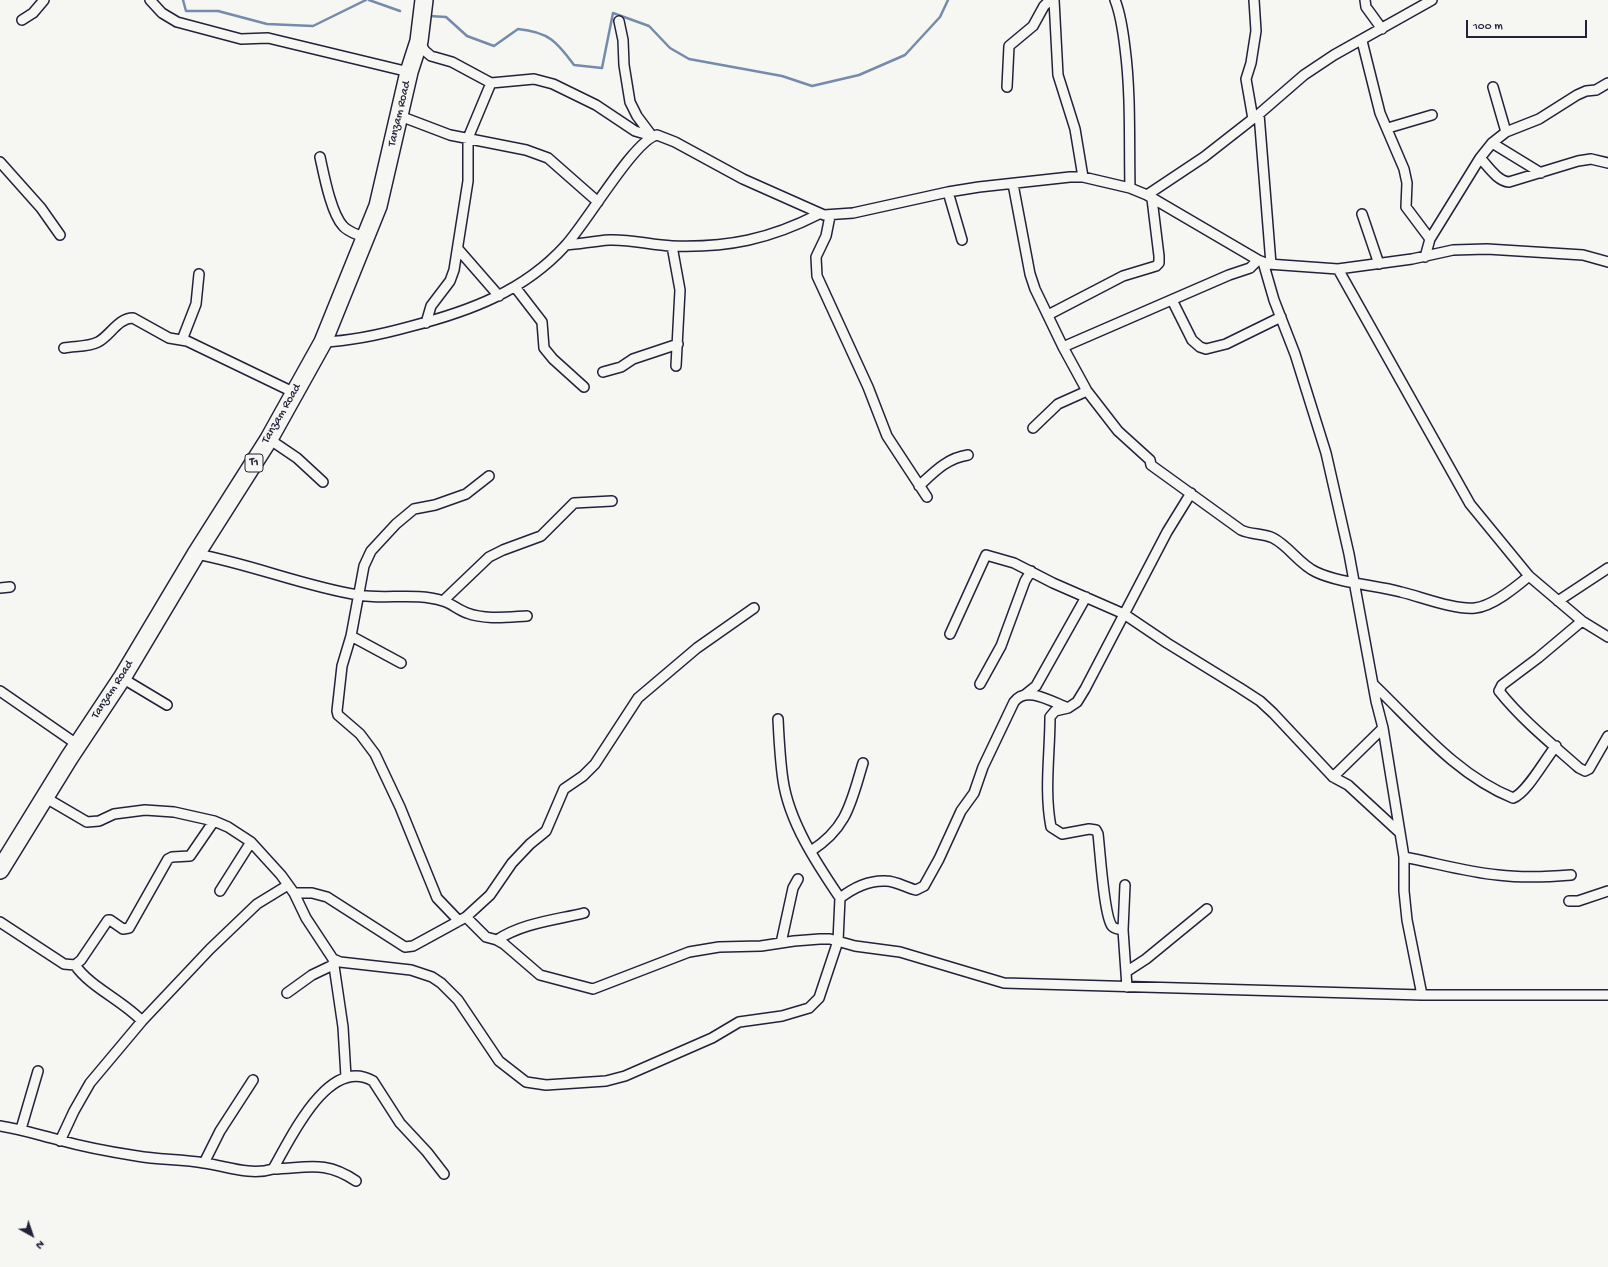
<!DOCTYPE html>
<html>
<head>
<meta charset="utf-8">
<style>
	body { margin:0 }
	#map { position:relative; width:1608px; height:1267px; overflow:hidden; background:#f6f6f2; font-family:"Gochi Hand",sans-serif }
	canvas { display:block }
	.north { position:absolute; left:12px; top:1215px; width:40px; height:40px; -webkit-text-stroke:3px #f6f6f2; paint-order:stroke; rotate:140deg; font-size:11px; font-weight:700; line-height:16px; text-align:center; color:#22223b }
	.north::after { content:''; display:block; margin:auto; width:14px; height:18px; background:#22223b; clip-path:polygon(50% 0,100% 100%,50% 72%,0 100%) }
	.scale { position:absolute; left:1466px; top:20px; width:121px; height:18px; box-sizing:border-box; border:2px solid #22223b; border-top:0; padding-left:5px; font-size:12px; line-height:14px; white-space:nowrap; color:#22223b; -webkit-text-stroke:3px #f6f6f2; paint-order:stroke }
</style>
</head>
<body>
<div id="map">
<canvas width="1608" height="1267"></canvas>
<div class="north">N</div>
<div class="scale">100 m</div>
</div>
<script>
const g = document.querySelector('canvas').getContext('2d');
g.lineJoin = 'round';
function strokePath(path, color, width, dash) { g.strokeStyle = color; g.lineWidth = width; g.lineCap = dash ? 'butt' : 'round'; g.setLineDash(dash || []); g.stroke(path); }
function label(font, color, halo, rows, align = 'center') {
  g.font = font + ' "Gochi Hand",sans-serif'; g.lineWidth = 4; g.setLineDash([]); g.textBaseline = 'middle'; g.strokeStyle = halo; g.fillStyle = color; for (const [text, x, y, turn = 0] of rows) {
    g.save(); g.translate(x, y); g.rotate((+turn || 0) * Math.PI / 180); g.textAlign = isNaN(turn) ? turn : align; if (halo) g.strokeText(text, 0, 0); g.fillText(text, 0, 0); g.restore();
  }
}
const stream = new Path2D(`
	M183 0 186 11H218L267 24 313 26 366 0
	M369 0 400 11
	M429 16 446 17 467 36 494 46 518 29C549 32 557 42 574 65L602 68 613 13 649 26 670 48 689 59 782 76 812 86 859 75 905 55 940 17 948 0`);
const street = new Path2D(`
	M150 0 162 13 177 22 241 39 268 38 409 72
	M1054 0 1058 75 1075 129 1083 177
	M1115 0C1121 15 1123 31 1125 48 1131 94 1129 141 1130 188
	M1365 0 1366 7 1382 29
	M22 20 33 13 44 0
	M619 21 623 40 624 65 630 102 637 116 652 136
	M419 41 425 51 431 56 452 62 491 83 534 79 553 84 596 105 635 131 652 136
	M1362 41 1380 113 1404 169 1407 183 1406 207 1430 239
	M1007 87 1009 46 1033 26 1044 6 1050 0
	M1493 87 1506 132
	M1259 114 1271 264
	M400 116 450 135 526 150 548 158 598 202
	M1253 119 1246 79 1251 63 1256 31 1254 0
	M1388 128 1432 115
	M1492 143 1541 173
	M320 157C324 175 331 213 343 226 348 232 357 234 365 238
	M1480 158C1488 166 1497 181 1509 182L1578 161 1591 159 1608 163
	M0 162 41 208 60 235
	M1013 184 1030 274 1035 289 1063 347 1087 391 1118 431 1150 460 1151 465 1241 530C1251 535 1263 533 1273 538 1289 546 1299 564 1316 572 1339 583 1375 585 1401 592 1422 597 1454 610 1475 608 1493 606 1516 587 1529 576
	M948 192 962 240
	M1147 195 1204 157 1259 114 1304 75 1334 55 1432 0
	M1362 214 1379 264
	M830 216 826 236 816 257 817 276 868 387 887 436 927 497
	M566 245C580 244 594 241 609 240 630 239 651 245 672 246 728 248 770 239 819 214
	M672 246 680 290 676 366
	M458 249 499 296
	M1425 257 1430 239 1480 158 1492 143 1506 132 1539 119 1577 95 1586 91 1596 90 1608 83
	M1263 262 1274 300 1295 354 1326 453 1349 554 1376 701 1383 728 1404 857V891L1407 920 1422 995
	M1338 269 1470 504 1529 576 1582 621 1608 637
	M515 287 542 322 544 348 553 359 584 387
	M1172 300 1192 340 1200 347 1206 349 1226 344 1281 317
	M1048 315 1123 276 1156 266 1159 263V256L1152 199
	M426 323 431 306 450 281 454 270 468 181V138L491 83
	M182 340 196 304 199 274
	M323 342C353 341 383 334 412 326 470 311 524 291 565 246 586 224 634 140 657 135L675 142 743 179 824 215 853 213 948 192 979 187 1070 177H1083L1130 188 1147 195 1258 260 1268 264 1338 269 1412 259 1453 250 1487 249 1583 255 1608 262
	M1063 347 1229 275 1250 268 1258 260
	M64 348C74 346 89 347 98 342 110 336 118 318 133 318L169 338 187 341 295 393
	M603 372 621 367 633 359 678 344
	M1033 428 1058 404 1087 391
	M269 439 297 458 323 482
	M919 486C934 472 947 458 968 455
	M196 554C251 564 303 586 358 595 385 600 415 592 443 601 451 603 458 610 467 613 485 620 508 617 527 616
	M0 588 10 587
	M443 601 489 557 503 550 541 536 574 503 612 501
	M1558 601 1608 568
	M1582 621 1538 658 1502 685 1499 691C1522 720 1552 744 1579 768L1585 771 1589 769 1608 736
	M950 634 986 555 1014 563 1053 583 1124 614 1167 643 1240 688 1260 701 1273 713 1333 777 1348 785 1399 832
	M351 636 401 663
	M122 678 167 705
	M980 684 1001 646 1025 581 1031 571
	M1373 684C1416 725 1456 775 1513 798 1527 793 1545 759 1556 746
	M0 691 78 745
	M1026 694 1036 686 1086 597
	M1068 708 1055 711 1050 717C1050 754 1044 791 1051 827L1062 834 1089 829 1096 830 1098 834C1100 850 1104 916 1112 926 1114 929 1119 929 1123 930
	M778 719C779 739 780 760 783 780 789 822 817 864 840 898
	M1333 777 1383 728
	M46 798 87 822 99 821 114 814 145 810 174 812 214 821 228 827 251 842 281 875 294 893 306 918 333 959 340 962 411 970 432 977 441 983 458 1000 499 1061 526 1082 546 1085 606 1081 625 1076 712 1038 739 1022 782 1016 809 1008 819 998 838 941 840 898C853 888 870 880 886 881 896 881 907 888 916 890L924 886 939 859 961 811 974 793 983 767 1014 702C1026 685 1052 702 1068 708L1077 702 1085 689 1167 532 1191 493
	M811 851C848 827 851 802 863 763
	M1404 857C1436 863 1466 872 1498 875 1522 878 1547 877 1571 875
	M1125 885 1123 930 1127 987
	M220 891 251 842
	M294 893H312L327 897 405 947 413 946 466 917 490 895 512 863 530 844 546 831 564 789 583 776 595 764 638 698 697 648 754 608
	M1569 901H1578L1608 891
	M466 917 486 937 497 940 504 944 540 975 593 989 689 952 719 947 761 946 794 941 820 939H830L855 946 900 952 1004 983 1422 995H1608
	M459 921 437 898 400 807 375 754 360 734 338 715 337 711 342 666 351 636 364 566 371 551 396 524 414 509 435 505 466 494 489 476
	M0 922 64 964 75 965 81 960 108 920H110L123 929 129 928 168 859 172 857 190 856 214 821
	M497 940C522 923 555 920 584 913
	M781 943 793 888 798 879
	M333 959 343 1027 346 1077
	M75 965C90 987 122 1000 142 1021
	M1126 972 1146 959 1207 909
	M287 993 312 975 335 964
	M0 1126C20 1129 39 1135 59 1140 84 1147 111 1152 137 1156 159 1160 182 1159 204 1163 226 1166 250 1176 273 1169 290 1140 328 1055 373 1081L400 1123 427 1152 444 1174
	M21 1129 38 1071
	M60 1141 74 1111 90 1083 142 1021 210 949 257 904 288 885
	M204 1163 220 1131 253 1080
	M273 1169C308 1168 325 1160 356 1181`);
const highway = new Path2D(`
	M0 870 69 758 122 678 196 554 269 439 323 342 378 206 409 72 419 41 424 0`);
const shields = [
	[254,463,18]
];
const shieldNames = [
	["T1",254,463]
];
const streetNames = [
	["Tanzam Road",400,114,-77],
	["Tanzam Road",282,414,-60],
	["Tanzam Road",113,690,-57]
];
strokePath(stream, '#758bab', 2.5);
strokePath(street, '#22223b', 12);
strokePath(highway, '#22223b', 20);
strokePath(street, '#f6f6f2', 9);
strokePath(highway, '#f6f6f2', 17);
for (const [x, y, w] of shields) { const box = new Path2D(); box.roundRect(x - w / 2, y - 9, w, 18, 3); g.fillStyle = '#f6f6f2'; g.fill(box); strokePath(box, '#22223b', 1); }
label('bold 11px', '#22223b', null, shieldNames);
label('12px', '#22223b', '#f6f6f2', streetNames);
</script>
</body>
</html>
